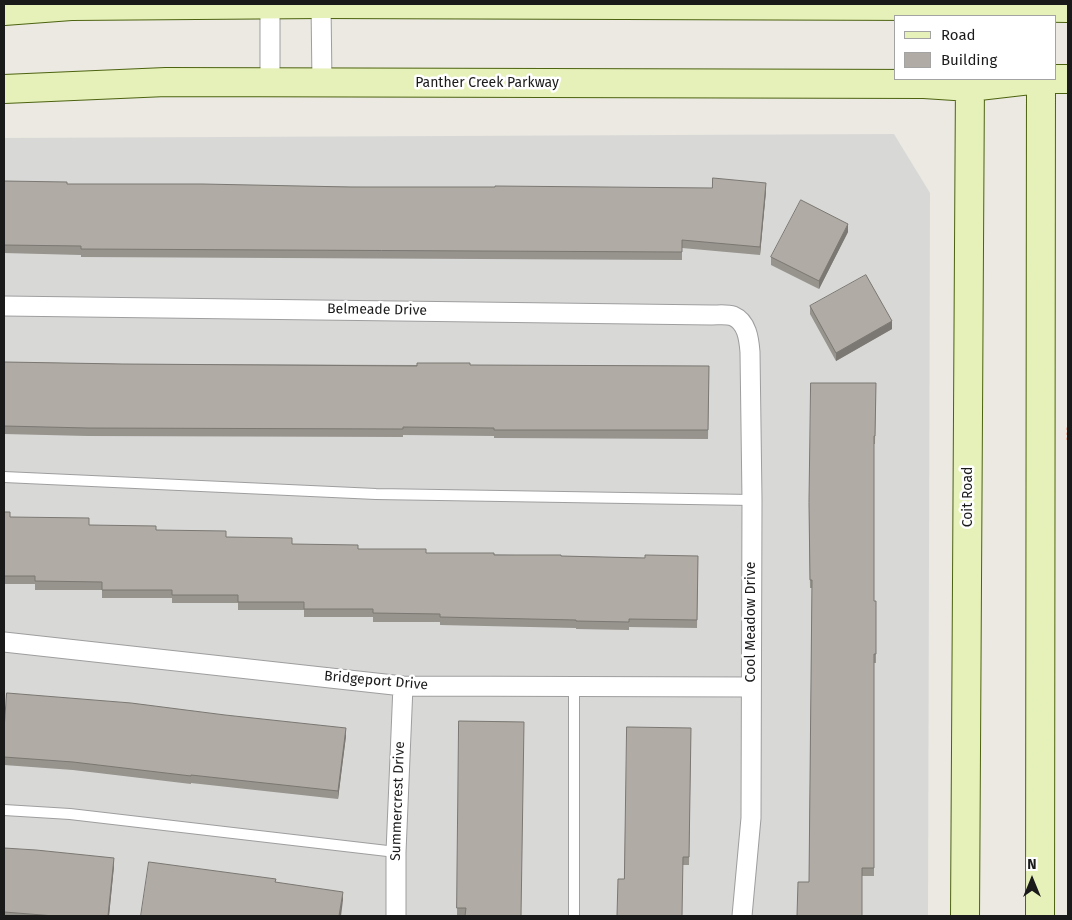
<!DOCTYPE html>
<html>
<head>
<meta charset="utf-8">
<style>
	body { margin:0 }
	#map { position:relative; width:1072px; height:920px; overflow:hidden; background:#ebe9e1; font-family:"Fira Sans",sans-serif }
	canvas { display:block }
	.frame { position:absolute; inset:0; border:5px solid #1a1a1a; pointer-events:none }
	.legend { position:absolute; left:894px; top:15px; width:162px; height:65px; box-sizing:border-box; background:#fff; border:1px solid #a3a3a3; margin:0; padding:6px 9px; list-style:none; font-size:15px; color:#1a1a1a }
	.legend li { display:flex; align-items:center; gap:10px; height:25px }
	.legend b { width:25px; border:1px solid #a3a3a3 }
	.north { position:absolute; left:1007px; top:855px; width:50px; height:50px; -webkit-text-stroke:4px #fff; paint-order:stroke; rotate:0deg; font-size:14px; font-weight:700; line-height:20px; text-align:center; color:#1a1a1a }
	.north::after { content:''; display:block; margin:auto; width:18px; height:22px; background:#1a1a1a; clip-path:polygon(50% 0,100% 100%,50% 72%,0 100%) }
</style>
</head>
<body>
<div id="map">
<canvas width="1072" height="920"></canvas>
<div class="frame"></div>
<ul class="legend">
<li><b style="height:6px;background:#e6f1b9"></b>Road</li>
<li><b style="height:14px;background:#b0aba4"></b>Building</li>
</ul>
<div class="north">N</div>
</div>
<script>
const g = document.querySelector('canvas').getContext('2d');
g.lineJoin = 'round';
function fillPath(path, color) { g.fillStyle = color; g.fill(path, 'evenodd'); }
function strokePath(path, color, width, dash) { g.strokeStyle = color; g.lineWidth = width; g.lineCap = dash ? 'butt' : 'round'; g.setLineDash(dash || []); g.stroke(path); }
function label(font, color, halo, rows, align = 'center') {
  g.font = font + ' "Fira Sans",sans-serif'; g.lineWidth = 5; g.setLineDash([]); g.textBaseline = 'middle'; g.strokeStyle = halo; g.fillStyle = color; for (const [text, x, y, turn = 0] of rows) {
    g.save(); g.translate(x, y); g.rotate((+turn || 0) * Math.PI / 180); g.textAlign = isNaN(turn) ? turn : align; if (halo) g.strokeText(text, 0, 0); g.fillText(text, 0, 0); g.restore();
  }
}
const residential = new Path2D(`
	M894 134 930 193 928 916H4V138Z`);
const path = new Path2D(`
	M1068 440V426`);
const lane = new Path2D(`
	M4 477 376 494 752 500
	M574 687V916
	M4 810 70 814 396 852`);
const street = new Path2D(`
	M270 4V83
	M321 4 322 83
	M4 306 712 315C719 315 727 314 733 316 747 322 749 339 750 352L752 500 751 818 742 916
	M4 642 403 686 751 687
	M396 916V852L403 686`);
const secondary = new Path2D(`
	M4 11 71 6 321 4 925 6 1068 8
	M1056 79H1068
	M4 89 166 82 924 84 970 87 1039 79
	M965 916 970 79
	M1040 916 1041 79`);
const wall = new Path2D(`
	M4 181 67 184 766 191 760 255 682 248V260L81 257V255L4 253Z
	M848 232 819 289 771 265V257Z
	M810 306 892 329 836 361 810 314Z
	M4 362 122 364 709 366 708 439 494 438V436L403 435V437L88 436 4 434Z
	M876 383 875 444H874V601H876V663H874V876H862L809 882 812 588H810L809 511Z
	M4 512 10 517 89 525 156 530 292 544 358 549 426 553 561 556 645 558 698 556 697 628 629 627V630L576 629V628L440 625V622H373V617H304V610H238V603H172V598H102V590H35V584H4Z
	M459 721 524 722 465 916H457Z
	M691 728 689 865H683L624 879Z
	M4 730 346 736 338 799 191 783V784L73 770 4 765Z
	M4 848 114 866 109 916H4Z`);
const shadedWall = new Path2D(`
	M766 183V191L760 255V247Z
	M848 224V232L819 289V281Z
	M892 321V329L836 361V353Z
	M346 728V736L338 799V791Z
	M114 858V866L109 916H108Z
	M343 892V900L341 916H339Z`);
const building = new Path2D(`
	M713 178 766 183 760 247 682 240V252L81 249V246L4 245V181L67 182V184H202L350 187H495V186L712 188Z
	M801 200 848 224 819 281 771 257Z
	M866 275 892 321 836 353 810 306Z
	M4 362 122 364 417 366V363H470V365L709 366 708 430H494V428L403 427V429L88 428 4 426Z
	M811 383H876L875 436H874V601H876V654H874V868H862V916H797L798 882H809L812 580H810L809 503Z
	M4 512H10V517L89 518V525L156 526V530L226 531V537L292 538V544L358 545V549H426V553H494V555H561V556L645 558V555L698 556 697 620 629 619V622L576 621V620L440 617V614L373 613V609H304V602H238V595H172V590H102V582L35 581V576H4Z
	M7 693 131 703 225 715 346 728 338 791 191 775V776L73 762 4 757V730Z
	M459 721 524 722 521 916H465L466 908H457Z
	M627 727 691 728 689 857H683L682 916H617L618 879H624Z
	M4 848 36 850 114 858 108 916H55L4 912Z
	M149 862 276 879 275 882 343 892 339 916H141Z`);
const streetNames = [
	["Panther Creek Parkway",487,83],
	["Belmeade Drive",377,310,1],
	["Coit Road",968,497,-90],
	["Cool Meadow Drive",751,622,-90],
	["Bridgeport Drive",376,681,5],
	["Summercrest Drive",398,801,-88]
];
fillPath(residential, '#d8d8d7');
strokePath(lane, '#9e9e9e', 12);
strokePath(street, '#9e9e9e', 21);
strokePath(secondary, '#4d6310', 30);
strokePath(path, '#e99274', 3, [2.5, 2.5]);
strokePath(lane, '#fff', 10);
strokePath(street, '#fff', 19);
strokePath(secondary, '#e6f1b9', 28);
fillPath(wall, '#97938d');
fillPath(shadedWall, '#7b7873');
fillPath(building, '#b0aba4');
strokePath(building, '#7b7873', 1);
label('14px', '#1a1a1a', '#fff', streetNames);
</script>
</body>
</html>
